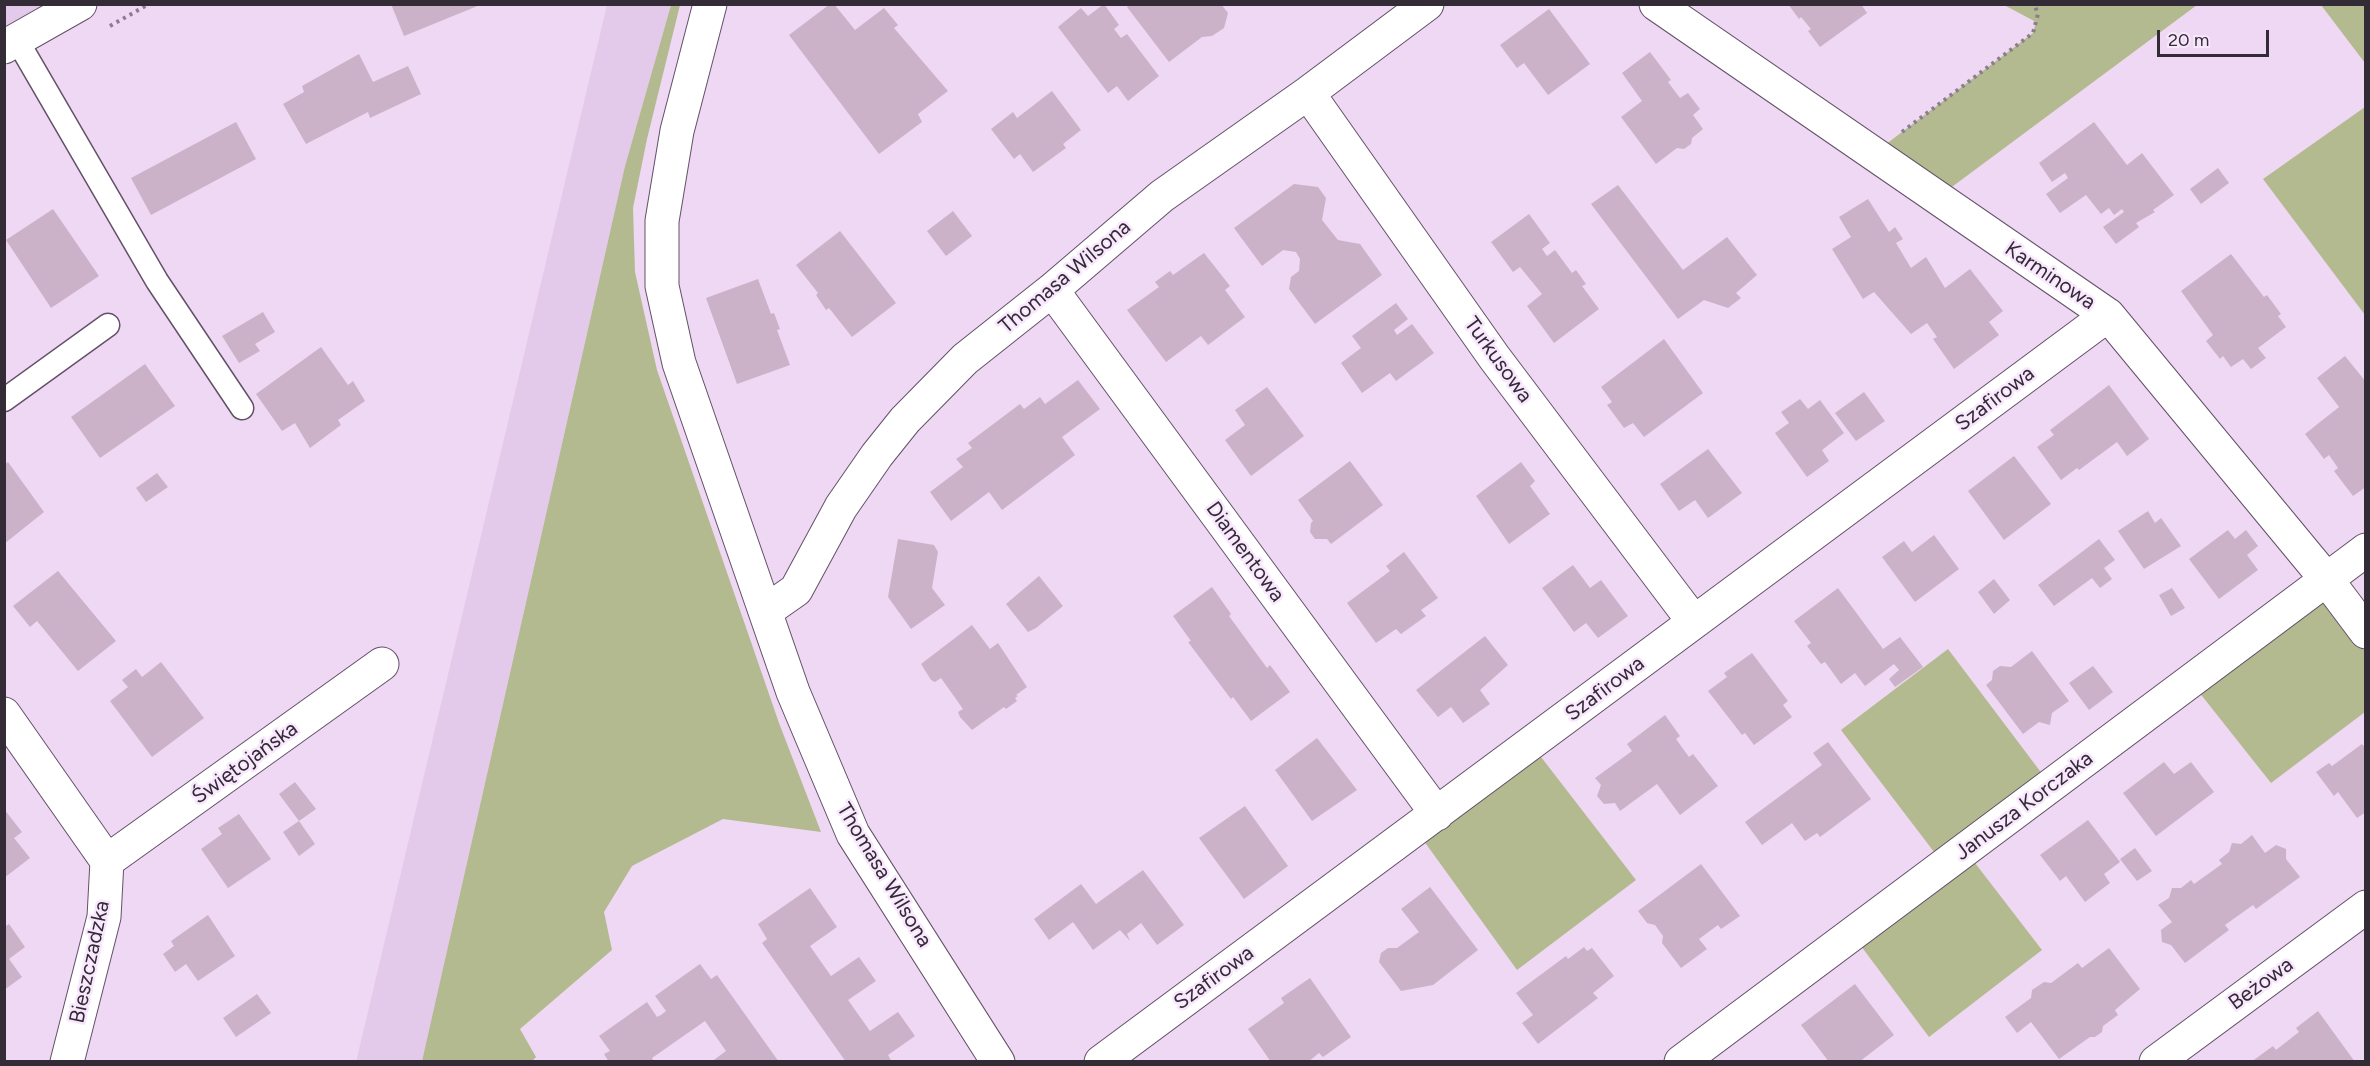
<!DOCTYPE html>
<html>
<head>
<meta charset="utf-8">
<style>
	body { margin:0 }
	#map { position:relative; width:2370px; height:1066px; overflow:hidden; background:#eed8f3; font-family:Figtree,sans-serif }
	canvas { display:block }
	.frame { position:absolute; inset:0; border:6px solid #332b35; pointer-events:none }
	.scale { position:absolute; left:2157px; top:30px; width:112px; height:27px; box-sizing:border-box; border:3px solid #332b35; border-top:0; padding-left:8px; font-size:18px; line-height:21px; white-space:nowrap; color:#332b35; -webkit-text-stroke:4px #f9e7fd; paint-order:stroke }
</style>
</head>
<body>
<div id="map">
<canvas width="2370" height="1066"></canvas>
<div class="frame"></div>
<div class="scale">20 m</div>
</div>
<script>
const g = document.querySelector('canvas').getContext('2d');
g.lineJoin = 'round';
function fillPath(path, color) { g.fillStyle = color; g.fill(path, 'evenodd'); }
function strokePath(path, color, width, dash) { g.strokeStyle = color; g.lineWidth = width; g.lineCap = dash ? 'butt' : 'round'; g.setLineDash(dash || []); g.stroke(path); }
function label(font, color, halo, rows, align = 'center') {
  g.font = font + ' Figtree,sans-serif'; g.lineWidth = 5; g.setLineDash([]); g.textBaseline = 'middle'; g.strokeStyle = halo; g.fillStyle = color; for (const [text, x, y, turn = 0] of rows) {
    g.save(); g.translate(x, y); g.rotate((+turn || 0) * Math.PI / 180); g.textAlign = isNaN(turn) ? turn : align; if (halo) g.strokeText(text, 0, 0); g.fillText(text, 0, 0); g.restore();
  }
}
const built = new Path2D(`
	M5 5H80L5 47Z
	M607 5H671L625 166 422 1061 356 1062Z`);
const green = new Path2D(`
	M671 5H680L647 139 633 208 635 272 657 370 779 723 821 832 723 819 632 866 604 912 612 950 520 1029 536 1057 531 1062 422 1061 625 166Z
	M2004 5H2197L1937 198 1873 154 2033 33 2036 22Z
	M2321 5H2365V63Z
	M2365 107V315L2263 179Z
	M2327 580 2365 632V712L2271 783 2191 682Z
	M1948 649 2049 783 1965 850 2042 950 1929 1037 1852 934 1944 865 1841 730Z
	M1531 744 1636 880 1517 970 1416 830Z`);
const building = new Path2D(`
	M391 4H480V5L404 36Z
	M830 4H834L855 30 884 8 898 25 894 28 948 91 918 114 922 122 879 154 789 35Z
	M1104 4 1119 25 1114 29 1121 38 1127 34 1159 76 1128 101 1117 86 1108 93 1058 27 1081 8 1088 16Z
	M1131 4H1221L1228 13 1224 28 1212 36 1202 37 1169 62 1127 7Z
	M1788 4H1861L1867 13 1820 47 1808 31 1811 29 1801 17 1799 19Z
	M1549 9 1590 64 1548 95 1524 63 1517 68 1500 45Z
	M1650 52 1671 80 1668 82 1680 98 1688 93 1700 109 1693 115 1703 129 1692 138 1691 144 1684 149 1677 148 1656 164 1621 117 1642 101 1622 73Z
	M359 54 373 82 408 66 421 94 370 118 368 112 306 144 283 104 304 92 302 86Z
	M1052 91 1081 130 1063 144 1066 148 1033 172 1020 154 1014 159 991 129 1013 112 1017 118Z
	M236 122 256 159 151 215 131 178Z
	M2094 122 2127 165 2142 153 2174 195 2153 210 2155 212 2136 223 2139 227 2116 244 2103 227 2124 212 2122 209 2114 215 2109 208 2101 214 2086 195 2060 213 2046 194 2068 178 2065 173 2052 182 2039 163Z
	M2218 168 2229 183 2201 204 2190 189Z
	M1294 184 1318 187 1326 198 1322 220 1338 240 1360 244 1382 275 1315 324 1289 289 1291 277 1299 271 1300 259 1296 252 1283 250 1262 266 1234 228Z
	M1618 185 1683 270 1727 237 1757 275 1736 293 1741 298 1728 308 1704 300 1678 319 1591 204Z
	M1868 199 1889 232 1895 227 1903 239 1896 243 1911 268 1926 257 1945 288 1970 269 2003 311 1989 322 1999 335 1954 369 1933 339 1937 337 1927 323 1911 334 1874 292 1863 299 1832 249 1851 237 1839 217Z
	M53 209 99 276 51 308 6 240Z
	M953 211 972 236 946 256 927 231Z
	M1529 214 1550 243 1542 249 1547 256 1555 250 1572 273 1576 270 1586 284 1582 286 1599 309 1554 343 1527 306 1542 294 1520 267 1513 272 1491 242Z
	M840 231 896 303 852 337 829 308 826 310 816 295 818 293 796 265Z
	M1204 253 1230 286 1225 290 1245 317 1208 345 1201 336 1166 362 1127 310 1159 287 1155 282 1170 271 1173 275Z
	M2231 254 2264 297 2267 295 2281 314 2278 316 2286 327 2258 348 2266 358 2251 369 2243 359 2231 367 2223 356 2220 359 2206 341 2213 335 2181 291Z
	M758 279 771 314 774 313 780 329 777 330 790 365 737 384 706 298Z
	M1396 303 1408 319 1394 330 1397 335 1412 324 1434 353 1396 381 1390 373 1362 393 1341 363 1361 348 1352 336Z
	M263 312 275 332 255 344 260 351 239 363 222 336Z
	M1664 339 1703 393 1644 437 1633 423 1624 428 1607 405 1612 402 1601 387Z
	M321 347 348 385 353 381 365 401 338 420 341 425 310 448 295 423 282 431 256 394Z
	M2345 356 2366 382V487L2353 496 2334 471 2338 468 2329 455 2324 459 2305 434 2339 407 2317 378Z
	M145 364 175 406 100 458 71 417Z
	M1078 380 1100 409 1062 437 1075 455 1002 510 989 492 951 521 930 492 963 467 956 459 972 448 968 443 1020 404 1024 409 1040 397 1045 404Z
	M2109 385 2149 439 2127 456 2117 442 2079 470 2077 468 2061 480 2037 447 2054 435 2050 430Z
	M1267 387 1304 436 1251 476 1225 440 1245 425 1235 410Z
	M1864 392 1885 421 1856 441 1835 413Z
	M1800 399 1808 409 1820 400 1844 433 1822 450 1829 461 1807 477 1775 433 1789 423 1781 412Z
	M1708 449 1742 493 1708 518 1695 500 1679 511 1660 484Z
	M2014 456 2051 504 2004 540 1968 491Z
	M1350 461 1383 505 1331 544 1327 539H1315L1310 532 1311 523 1313 521 1298 500Z
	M8 462 44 512 4 544V465Z
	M1521 462 1535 481 1530 486 1550 514 1509 544 1476 496Z
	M157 473 168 487 146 502 136 488Z
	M2148 511 2155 523 2161 518 2181 546 2144 569 2118 531Z
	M2228 530 2235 539 2246 530 2258 546 2247 555 2258 570 2219 599 2189 559Z
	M1934 535 1959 569 1915 602 1882 557 1904 541 1912 552Z
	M898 539 934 545 938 552 932 588 945 605 911 629 888 597Z
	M2099 539 2115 560 2104 568 2112 579 2100 588 2092 578 2054 606 2038 585Z
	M1404 552 1438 598 1421 610 1426 616 1401 634 1396 629 1376 643 1347 603 1390 571 1386 566Z
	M1573 565 1590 588 1601 580 1628 616 1598 638 1586 623 1574 632 1542 588Z
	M58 571 116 641 78 671 37 621 30 627 13 606Z
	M1039 576 1063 606 1036 628 1028 632 1006 604Z
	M1994 579 2010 600 1994 614 1978 592Z
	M1212 587 1231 614 1229 616 1267 668 1270 665 1290 692 1251 721 1233 697 1231 699 1188 642 1191 641 1173 616Z
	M1838 588 1883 649 1900 637 1923 667 1895 687 1889 679 1899 670 1894 664 1865 686 1855 673 1841 684 1825 662 1821 664 1807 646 1811 643 1794 621Z
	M2172 588 2185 608 2171 616 2159 595Z
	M972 625 990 649 998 643 1027 687 1016 695 1018 696 1015 698 1017 701 1006 709 1004 707 972 730 960 717 958 712 963 709 941 678 935 682 931 680 921 664Z
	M1485 636 1508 665 1480 690 1490 704 1463 723 1451 707 1438 717 1416 690Z
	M2032 651 2069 701 2052 713 2050 725 2039 722 2023 734 1986 685 1992 680 1993 671 2000 666 2011 667Z
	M1752 653 1788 701 1783 705 1792 717 1754 745 1745 733 1742 735 1708 691 1727 677 1724 673Z
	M161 662 204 718 152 757 110 701 128 687 122 680 136 669 142 677Z
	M2093 666 2113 692 2089 710 2069 683Z
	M1665 715 1680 736 1676 739 1689 757 1693 754 1718 786 1680 815 1657 784 1620 811 1615 803 1604 804 1597 796 1601 785 1595 778 1632 751 1627 744Z
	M1317 738 1357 790 1312 821 1275 770Z
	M1828 742 1871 799 1820 837 1817 833 1805 841 1792 823 1762 845 1745 822 1822 765 1813 753Z
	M2362 744 2366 749V812L2357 818 2338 792 2334 796 2316 772 2329 763 2332 766Z
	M2164 762 2174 774 2191 762 2214 792 2156 836 2123 793Z
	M295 782 316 809 299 821 279 794Z
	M1245 806 1288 866 1244 899 1199 838Z
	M4 809 22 832 14 838 30 858 4 878Z
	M239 814 271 859 228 888 201 849 222 834 218 828Z
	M2088 820 2120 862 2104 874 2110 883 2085 902 2066 876 2060 881 2040 855Z
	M299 821 315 844 299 856 283 832Z
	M2252 835 2265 853 2276 845 2286 849V859L2300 877 2256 909 2253 905 2225 925 2229 930 2185 963 2171 945 2162 942 2161 930 2172 922 2158 905 2169 898 2172 888H2181L2191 880 2194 884 2222 864 2219 860 2229 852 2232 843 2241 844Z
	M2135 848 2152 871 2137 881 2120 859Z
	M1701 864 1740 916 1721 929 1718 925 1699 939 1707 949 1681 968 1662 943 1663 936 1655 925 1647 923 1638 911Z
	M1143 870 1184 925 1157 945 1141 923 1127 934 1130 941 1120 930 1093 950 1073 922 1049 940 1034 919 1081 884 1096 904Z
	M1430 887 1478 950 1433 985 1401 991 1379 962 1381 953 1388 948H1397L1419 932 1401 909Z
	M810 888 837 927 810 946 831 976 859 957 876 981 848 1000 870 1031 898 1012 915 1036 888 1055 892 1062H846L762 943 767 939 758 924Z
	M208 915 235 956 198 981 186 964 175 972 163 954 174 946 171 941Z
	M9 924 25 947 9 959 22 977 4 990V927Z
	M1584 947 1587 951 1592 948 1614 976 1593 993 1598 998 1538 1044 1522 1023 1533 1015 1516 993 1566 956 1568 959Z
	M2109 948 2140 989 2115 1010 2118 1015 2103 1026 2102 1032 2095 1037H2090L2059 1059 2031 1022 2017 1033 2005 1017 2031 998 2032 990 2044 982 2051 983 2078 963 2082 968Z
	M700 964 711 979 717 975 779 1062H711L726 1051 705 1021 652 1058 654 1062H609L604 1054 610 1051 599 1036 647 1002 657 1017 661 1015 666 1011 655 996Z
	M1310 978 1351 1037 1323 1057 1319 1053 1308 1062H1271L1248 1029 1284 1003 1281 998Z
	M1855 984 1894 1035 1859 1062H1829L1801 1025Z
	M257 994 271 1013 236 1037 223 1018Z
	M2318 1011 2355 1062H2251L2273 1046 2276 1050 2299 1032 2296 1028Z`);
const path = new Path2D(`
	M110 26 149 4
	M1902 132 2033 33 2038 14 2034 4`);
const service = new Path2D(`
	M17 40 157 281 242 408
	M4 400 108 325`);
const minor = new Path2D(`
	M710 4 677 131 662 221V286L679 363 793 692 853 834 998 1062
	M1656 4 2108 315 2327 580 2366 632
	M1308 93 1494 357 1694 622
	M1052 290 1437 814
	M766 611 796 590 841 507 877 455 905 420 965 359 1052 290 1162 196 1308 93 1427 4
	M4 714 107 861 104 917 67 1062
	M107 861 382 664
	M1101 1062 2108 315
	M1681 1062 2366 550
	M2156 1062 2366 907`);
const secondary = new Path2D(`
	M4 47 80 4`);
const streetNames = [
	["Karminowa",2050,276,34],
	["Thomasa Wilsona",1065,277,-40],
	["Turkusowa",1498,360,54],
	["Szafirowa",1995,399,-37],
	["Diamentowa",1245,552,54],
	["Szafirowa",1605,689,-37],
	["Świętojańska",245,763,-36],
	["Janusza Korczaka",2024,806,-37],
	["Thomasa Wilsona",884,875,59],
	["Bieszczadzka",90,962,-78],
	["Szafirowa",1214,978,-36],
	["Beżowa",2261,984,-36]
];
fillPath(built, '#e4caea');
fillPath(green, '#b4ba90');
fillPath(building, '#cbb2c9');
strokePath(service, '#635167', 25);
strokePath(minor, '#635167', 35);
strokePath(secondary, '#635167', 35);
strokePath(path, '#8b7d8f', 4, [3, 4.5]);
strokePath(service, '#fff', 22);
strokePath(minor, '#fff', 33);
strokePath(secondary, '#fff', 33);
label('21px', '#332b35', '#f9e7fd', streetNames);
</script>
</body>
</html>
